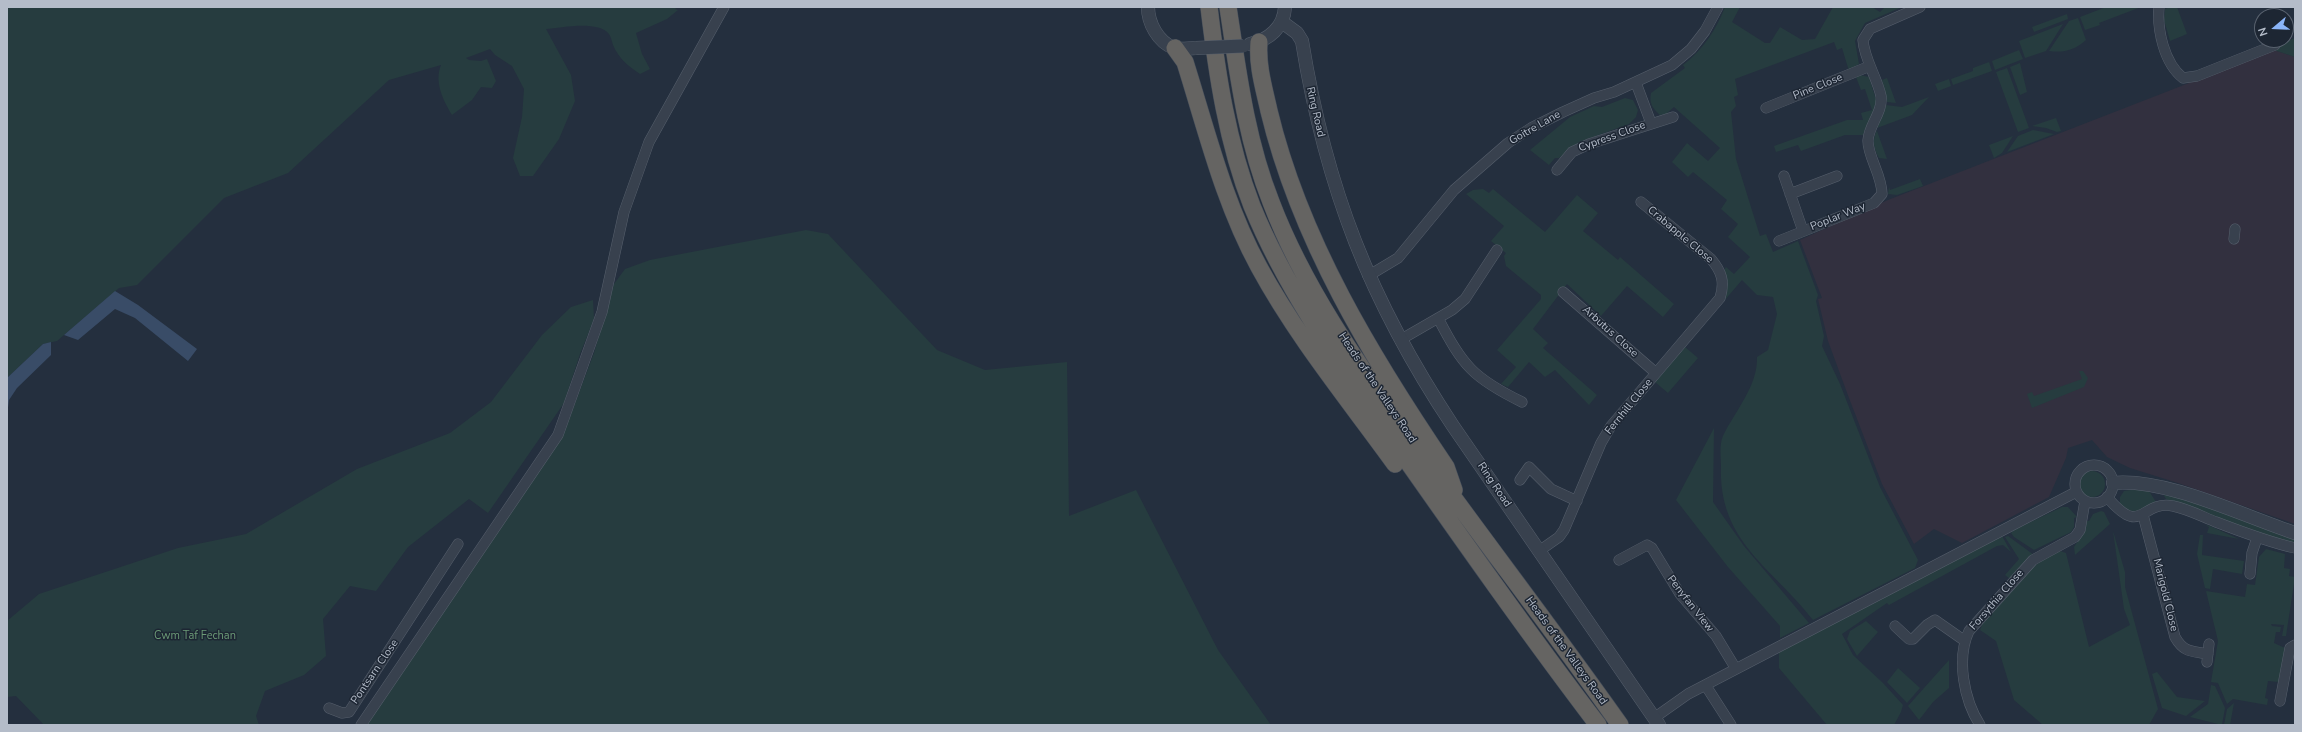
<!DOCTYPE html>
<html>
<head>
<meta charset="utf-8">
<style>
	body { margin:0 }
	#map { position:relative; width:2302px; height:732px; overflow:hidden; background:#242f3e; font-family:"Nunito Sans",sans-serif }
	canvas { display:block }
	.frame { position:absolute; inset:0; border:8px solid #b4bcc9; pointer-events:none }
	.north { position:absolute; left:2254px; top:8px; width:40px; height:40px; box-sizing:border-box; background:#1d2633; border:1px solid #59626f; border-radius:50%; rotate:251deg; font-size:11px; font-weight:700; line-height:16px; text-align:center; color:#b4bcc9 }
	.north::after { content:''; display:block; margin:auto; width:14px; height:18px; background:#8ab4f8; clip-path:polygon(50% 0,100% 100%,50% 72%,0 100%) }
</style>
</head>
<body>
<div id="map">
<canvas width="2302" height="732"></canvas>
<div class="frame"></div>
<div class="north">N</div>
</div>
<script>
const g = document.querySelector('canvas').getContext('2d');
g.lineJoin = 'round';
function fillPath(path, color) { g.fillStyle = color; g.fill(path, 'evenodd'); }
function strokePath(path, color, width, dash) { g.strokeStyle = color; g.lineWidth = width; g.lineCap = dash ? 'butt' : 'round'; g.setLineDash(dash || []); g.stroke(path); }
function label(font, color, halo, rows, align = 'center') {
  g.font = font + ' "Nunito Sans",sans-serif'; g.lineWidth = 3; g.setLineDash([]); g.textBaseline = 'middle'; g.strokeStyle = halo; g.fillStyle = color; for (const [text, x, y, turn = 0] of rows) {
    g.save(); g.translate(x, y); g.rotate((+turn || 0) * Math.PI / 180); g.textAlign = isNaN(turn) ? turn : align; if (halo) g.strokeText(text, 0, 0); g.fillText(text, 0, 0); g.restore();
  }
}
const medical = new Path2D(`
	M2274 50 2295 57V524L2178 483 2130 468 2107 457 2092 440 2068 448 2066 458 2049 497 1962 543 1934 529 1914 544 1882 484 1849 398 1828 341 1818 299 1822 298 1800 240 1888 200Z`);
const green = new Path2D(`
	M7 7H678L675 9 678 10 667 19 636 33 642 54 650 69 640 74C628 66 619 59 613 45 612 42 611 37 609 34 598 20 561 28 546 29L571 75 575 101 559 139 533 176H520L513 158 522 117 524 89 512 66 495 55 490 49 466 58 469 60 481 61 487 59 496 81 492 88 481 87 472 100 452 115C443 100 434 82 441 65L389 80 288 173 224 198 137 285 119 288 57 341 43 344 7 378Z
	M1725 7H1740L1732 22 1765 43H1770L1780 27 1802 40 1815 39 1833 7H1872L1880 12 1885 7H1902L1865 23 1855 41 1859 64 1849 71 1842 48 1837 50 1834 42 1735 79 1738 95 1734 97 1736 106 1731 112 1736 159 1760 236 1766 234 1773 252 1798 241 1818 295 1816 301 1824 336 1822 346 1840 384 1880 487 1918 560 1915 568 1813 620C1773 568 1718 542 1721 466 1721 458 1719 444 1723 436 1735 411 1758 386 1757 357L1768 350 1777 314 1773 297 1757 295 1742 280 1724 301V270L1726 267 1734 274 1750 257 1728 237 1738 224 1721 209 1727 200 1693 172 1688 177 1672 162 1687 143 1708 161 1720 148 1674 107 1666 114 1660 115C1652 108 1649 103 1651 93L1685 68 1683 65C1703 50 1716 30 1725 7Z
	M2106 7H2141L2099 23 2100 25 2085 30 2080 17Z
	M2171 7H2177L2187 34 2170 41 2164 20 2165 9Z
	M2067 14 2068 19 2034 32 2032 27Z
	M2078 18 2086 40C2075 50 2064 53 2049 51L2069 21Z
	M2063 24 2046 51 2025 58 2019 41Z
	M2295 38V57L2274 50 2279 44Z
	M2019 50 2023 59 1995 70 1992 61Z
	M1989 62 1992 71 1953 85 1951 79 1973 71V68Z
	M2020 63 2027 92 2020 95 2010 67Z
	M2007 68 2029 128 2018 132 1996 72Z
	M1860 75 1869 77 1877 103 1863 135H1845L1801 151 1798 145 1776 152 1774 146 1847 120H1863L1861 113 1872 110 1865 89 1861 90 1856 77Z
	M1887 78 1896 103 1887 102 1882 80Z
	M1949 79 1951 86 1938 91 1935 84Z
	M1929 97 1912 115 1877 128 1886 105 1902 107Z
	M1625 98 1633 100 1638 110 1636 117 1629 124 1579 142 1559 158H1555L1549 165 1530 150 1570 117 1594 106 1602 107Z
	M2056 118 2061 131 2057 132 2046 128 2032 126Z
	M2033 130 2054 134 2007 152 2018 136Z
	M1876 132 1877 131 1887 159 1879 158C1874 149 1872 142 1876 132Z
	M2013 136 2002 153 1994 158 1989 145Z
	M1920 179 1923 186 1897 195 1888 194 1889 187 1890 190Z
	M1483 189 1489 193 1493 189 1545 232 1577 195 1598 213 1583 231 1618 260 1620 257 1674 304 1663 317 1627 286 1601 316 1567 284 1533 329 1548 343 1543 348 1597 395 1589 405 1555 370 1545 377 1529 362 1508 387 1501 384 1516 367 1497 350 1541 299V295L1506 266 1504 256 1506 253 1491 241 1504 226 1466 194 1473 190Z
	M806 230 828 234 937 350 985 370 1067 362 1069 516 1136 490 1218 650 1271 725H365L566 427 594 353 614 284 625 269 650 260Z
	M593 300 594 319 580 354 564 403 488 513 469 499 408 547 376 591 350 586 323 619 326 656 304 675 265 691 256 716 259 725H44L16 696 7 697V621L39 594 178 548 246 534 357 469 450 433 491 402 542 335 571 307Z
	M1685 347 1698 358 1668 393 1655 382Z
	M2079 371H2083L2088 378 2084 387 2032 408 2027 394 2032 392 2034 396 2082 379Z
	M1714 428 1713 502 1744 546 1809 623 1780 638V626L1728 567 1676 500Z
	M2079 484a13 13 0 1 1 26 0a13 13 0 1 1-26 0Z
	M2137 489 2149 491 2156 502 2136 513H2128L2120 504V497L2124 491Z
	M2163 494 2177 497 2295 538V544L2274 539 2173 502 2166 499Z
	M2062 507H2068L2077 517 2074 518V527L2071 532 2034 550 2014 537 2011 533 2014 530Z
	M2101 511 2104 512 2110 524 2075 555 2074 547 2085 530 2087 521H2089L2093 514Z
	M2205 525 2210 526 2239 539 2207 533 2209 527Z
	M2113 531 2125 572V587L2158 709 2149 725H2043L2014 700 1996 641 1980 630 1983 622 2031 569 2041 561 2060 551 2066 553 2067 557 2089 647 2130 625 2124 609Z
	M2200 535H2203L2202 555 2244 561 2242 574 2213 569 2210 589 2205 588 2197 554Z
	M2002 536 2011 552 2003 545 1997 546 1889 605 1887 603 1842 634 1853 655 1883 683 1903 705 1901 712 1894 725H1827L1779 668V652Z
	M2008 536 2034 555 2023 563 2010 579 2005 575 2019 559 2005 537Z
	M2266 549 2285 554 2284 568 2290 569 2289 576 2295 577 2286 636H2282L2284 625 2271 624 2272 626 2281 627 2280 632H2276L2274 643 2285 648 2279 682 2268 681 2265 698 2268 699 2267 705 2233 699 2227 704 2218 683 2211 682 2218 641 2206 591 2245 597 2247 584 2255 585 2259 557Z
	M1866 621 1878 632 1857 656 1847 639 1850 631Z
	M1949 660V688L1933 702 1919 720 1908 706Z
	M1898 668 1920 688 1907 703 1887 682Z
	M2157 672 2177 697 2205 701 2186 716 2162 708 2152 674Z
	M2211 685 2215 686 2225 708 2222 725 2190 717 2208 704Z
	M2234 703 2230 725H2224L2227 709Z`);
const water = new Path2D(`
	M115 291 138 305 197 349 188 361 135 318 115 309 78 340 64 335Z
	M51 342V355L17 388 9 400 7 415V378L43 344Z`);
const minor = new Path2D(`
	M2159 7C2157 30 2164 63 2183 78L2197 76 2275 45
	M1636 83 1651 123
	M1766 108 1870 66
	M1557 170 1572 152 1589 144 1673 117
	M1784 176 1803 231
	M1790 194 1837 176
	M2234 239 2235 229
	M1779 241 1874 203 1882 194C1882 175 1867 155 1868 140 1869 125 1883 112 1881 96 1877 77 1864 59 1863 40L1870 29 1920 7
	M1368 276 1398 258 1454 190 1508 143 1531 128 1563 112 1594 98 1614 92 1672 65 1691 49 1705 31 1718 7
	M1563 292 1656 373
	M1438 318C1463 366 1473 378 1522 402
	M1400 340 1452 310 1465 299 1497 250
	M2075 484a19 19 0 1 1 38 0a19 19 0 1 1-38 0Z
	M1520 480 1529 467 1551 489 1577 501
	M2107 497C2143 539 2139 500 2173 506 2188 509 2203 517 2216 522 2242 532 2268 542 2295 548
	M2143 515 2175 637C2184 653 2192 651 2208 654
	M1539 551 1559 537 1564 530 1601 443 1611 426 1720 298C1725 282 1722 272 1711 259L1641 202
	M1619 560 1647 545 1652 548 1680 594 1716 636 1736 669
	M2250 574 2252 553 2257 538
	M1895 626 1909 639H1913L1927 625 1935 620 1965 641
	M2207 662 2209 644
	M1706 686 1731 725
	M2280 701 2290 648 2295 645
	M329 708 342 713 349 712 458 544
	M1654 718 1688 694 2076 492
	M361 725 558 435 602 312 624 212 649 142 724 7
	M1980 725C1964 700 1956 659 1969 631L2033 560 2075 537 2080 530 2085 501`);
const tertiary = new Path2D(`
	M1148 7C1148 23 1158 42 1174 48 1180 50 1189 48 1196 48
	M1282 22 1297 33 1302 41C1326 189 1370 301 1453 426L1659 725
	M1250 44C1269 40 1284 27 1285 7
	M2113 483C2167 478 2243 516 2295 533`);
const trunk = new Path2D(`
	M1209 7C1217 74 1227 142 1252 206 1287 292 1343 369 1396 445 1462 539 1528 633 1598 725
	M1228 7C1238 73 1246 139 1271 202 1304 289 1360 367 1413 442 1481 537 1553 630 1620 725
	M1259 42C1257 66 1264 88 1269 111 1300 240 1372 358 1446 467L1454 490
	M1175 48 1185 62C1207 132 1224 203 1259 267 1297 337 1348 399 1395 464`);
const tertiaryBridge = new Path2D(`
	M1196 48 1243 46`);
const streetNames = [
	["Pine Close",1818,87,-22],
	["Ring Road",1315,112,77],
	["Goitre Lane",1535,128,-30],
	["Cypress Close",1612,137,-20],
	["Poplar Way",1838,217,-22],
	["Crabapple Close",1680,235,40],
	["Arbutus Close",1610,332,42],
	["Heads of the Valleys Road",1377,388,56],
	["Fernhill Close",1629,407,-51],
	["Ring Road",1494,485,56],
	["Marigold Close",2165,595,76],
	["Forsythia Close",1997,600,-49],
	["Penyfan View",1690,604,52],
	["Heads of the Valleys Road",1566,651,54],
	["Pontsarn Close",375,672,-56]
];
const parkNames = [
	["Cwm Taf Fechan",195,636]
];
fillPath(medical, '#32303f');
fillPath(green, '#263c3f');
fillPath(water, '#394c67');
strokePath(minor, '#565f6c', 11);
strokePath(tertiary, '#565f6c', 14);
strokePath(trunk, '#434c59', 18);
strokePath(minor, '#38414e', 10);
strokePath(tertiary, '#38414e', 13);
strokePath(trunk, '#656462', 17);
strokePath(tertiaryBridge, '#565f6c', 14, []);
strokePath(tertiaryBridge, '#38414e', 13);
label('11px', '#b4bcc9', '#1d2633', streetNames);
label('11px', '#6b9a76', '#1d2633', parkNames);
</script>
</body>
</html>
